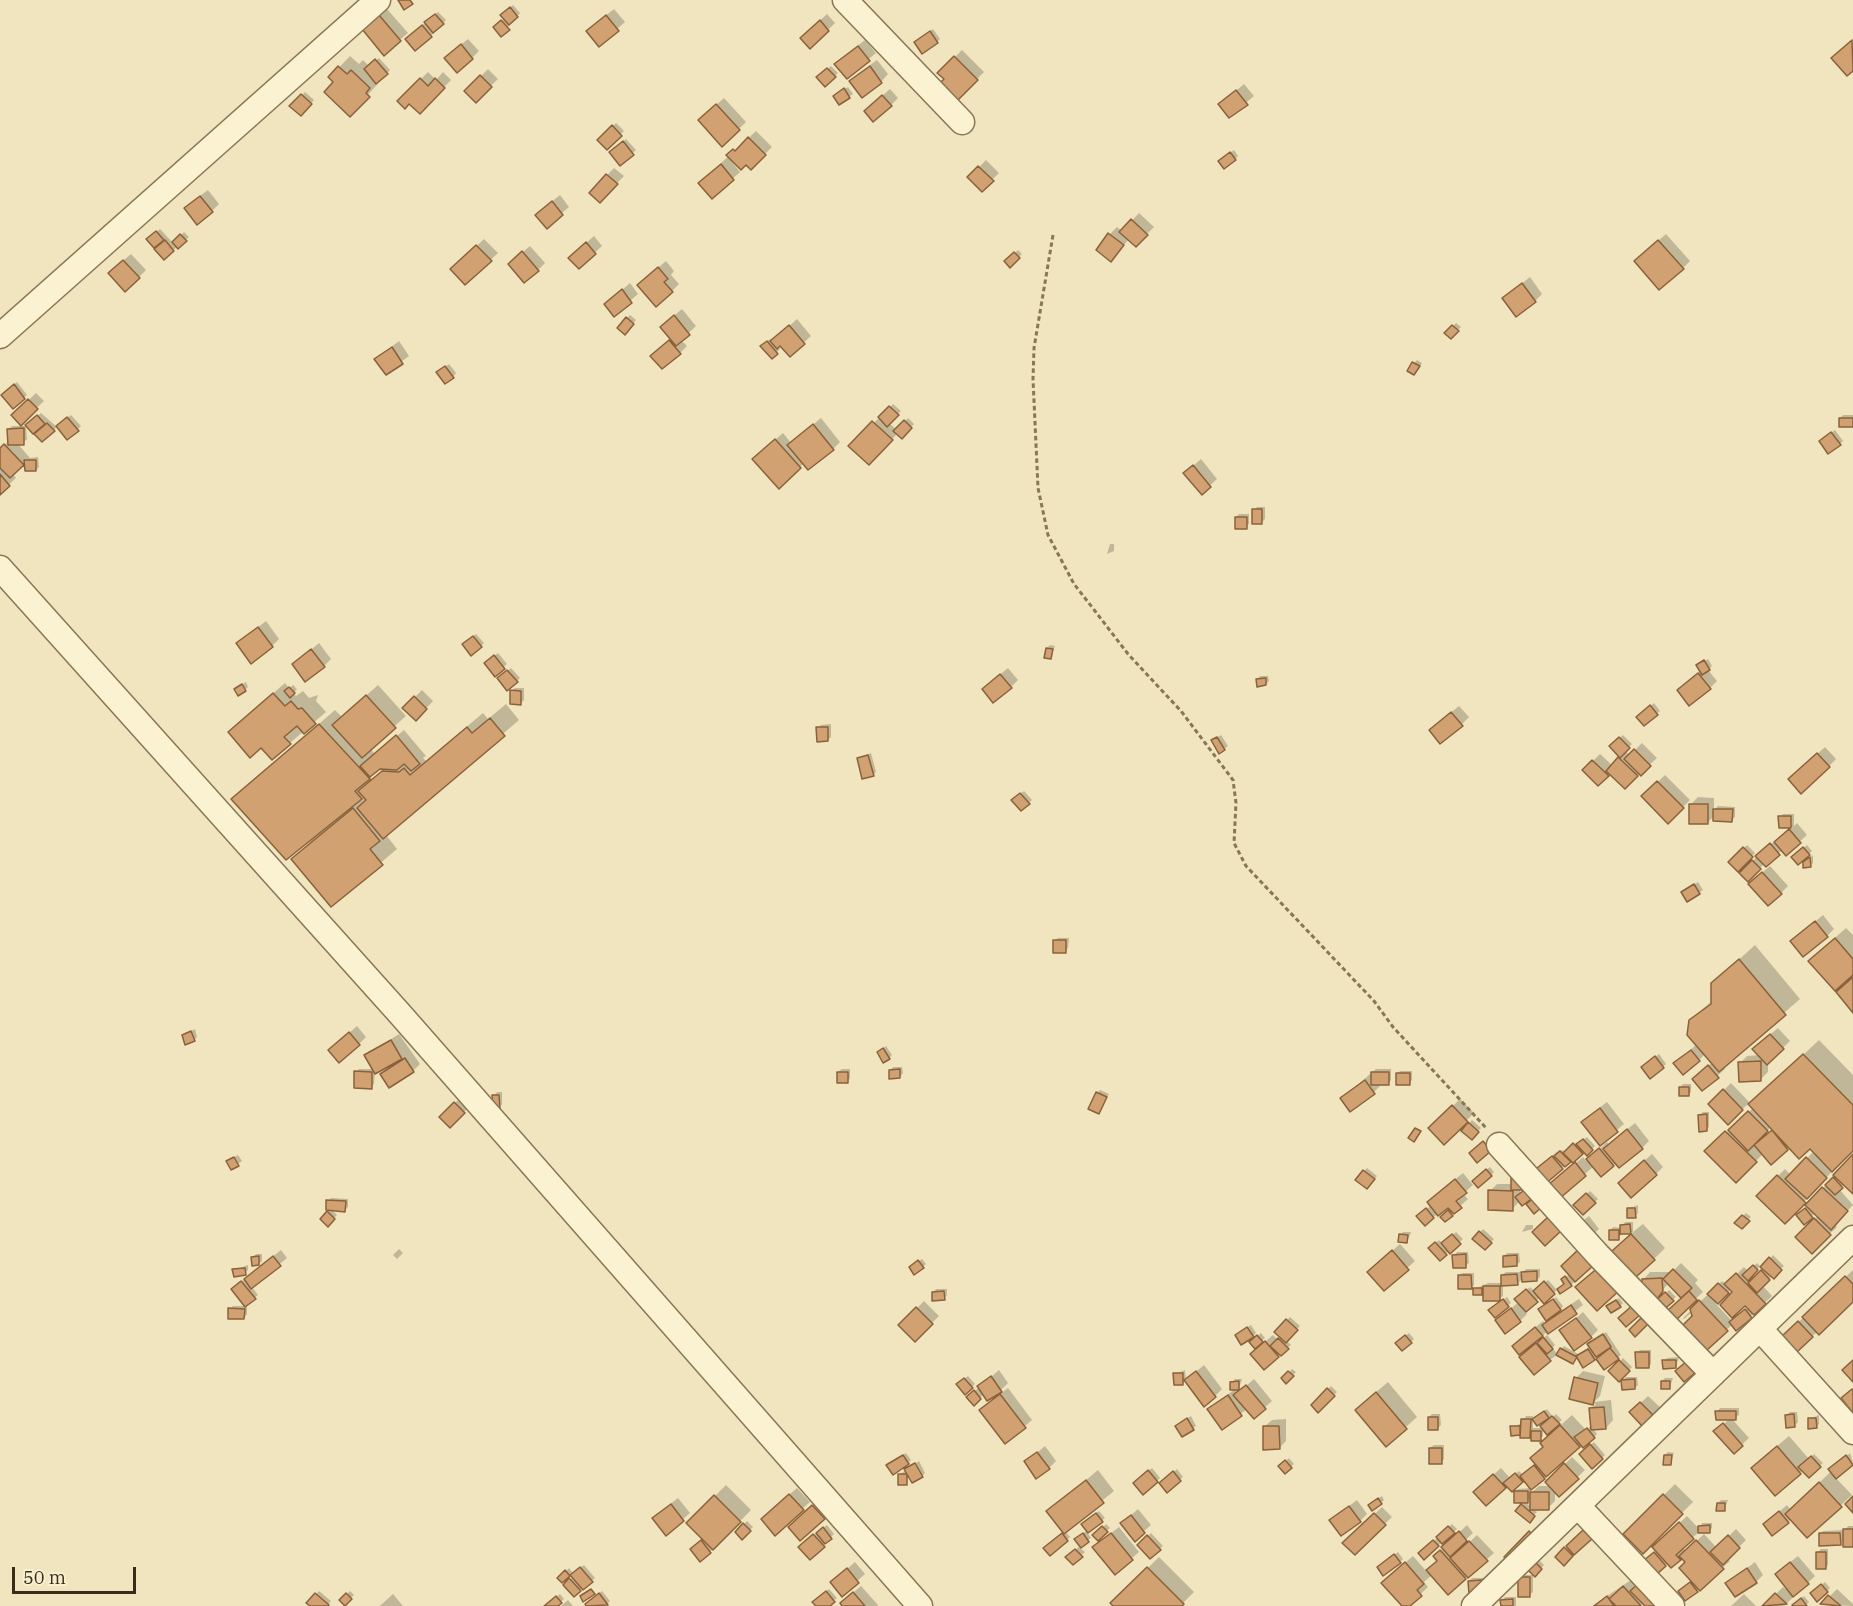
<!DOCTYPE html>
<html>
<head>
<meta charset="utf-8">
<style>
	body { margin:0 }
	#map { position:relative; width:1853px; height:1606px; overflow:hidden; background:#f0e5be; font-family:"IBM Plex Serif",serif }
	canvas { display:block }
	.scale { position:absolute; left:12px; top:1567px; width:124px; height:27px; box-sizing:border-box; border:3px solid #382c1b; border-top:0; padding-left:8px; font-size:18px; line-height:21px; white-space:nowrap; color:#382c1b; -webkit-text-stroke:4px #f7efce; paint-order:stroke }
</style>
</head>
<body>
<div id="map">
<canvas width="1853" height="1606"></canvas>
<div class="scale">50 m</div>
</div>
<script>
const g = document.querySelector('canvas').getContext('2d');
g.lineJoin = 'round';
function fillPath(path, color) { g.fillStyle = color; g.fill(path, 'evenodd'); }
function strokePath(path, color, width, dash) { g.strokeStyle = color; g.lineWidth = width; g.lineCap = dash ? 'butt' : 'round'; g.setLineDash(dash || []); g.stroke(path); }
const shadow = new Path2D(`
	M513 5 520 13 501 35 498 24 505 18 502 15Z
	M387 9 408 33 384 53 371 22Z
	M614 9 625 22 599 45 595 24Z
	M438 12 446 20 431 36 414 32Z
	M827 14 835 23 810 47 809 31Z
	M933 29 940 39 937 42 919 39Z
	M468 39 479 51 472 58 453 51Z
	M865 40 876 53 847 77 843 57Z
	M962 50 984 72 951 105 946 79 939 73Z
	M350 56 359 64 363 60 369 66 379 58 390 70 350 115 335 82 330 77Z
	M877 60 888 74 881 82 858 74Z
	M831 66 838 73 825 85 818 77Z
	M488 69 498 79 476 100 466 91Z
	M428 72 436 80 443 72 451 80 420 112 410 103 399 101Z
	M1244 84 1254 96 1230 116 1220 104Z
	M848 87 853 94 840 103 838 93Z
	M890 89 898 98 891 105 873 104Z
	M305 92 314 100 301 114 291 106Z
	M724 98 746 122 722 145 707 113Z
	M616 123 624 131 607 148 599 140Z
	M756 131 772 147 751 168 746 163 734 161 732 162 740 172 712 197 707 176Z
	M626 139 636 150 621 164 611 152Z
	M1234 150 1238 156 1235 159 1223 158Z
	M986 160 999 173 982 190 969 177Z
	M614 168 624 176 600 201 591 192Z
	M208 190 219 204 212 211 193 201Z
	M560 195 569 207 547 226 544 208Z
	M1139 213 1154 227 1136 245 1129 239 1111 260 1110 234 1117 227 1122 231Z
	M160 229 173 243 184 232 189 237 164 258 148 239Z
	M1666 234 1690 261 1683 268 1643 254Z
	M594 236 602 246 579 267 577 251Z
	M484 239 498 253 466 283 452 269Z
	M530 246 545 263 538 270 517 257Z
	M1018 250 1022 254 1010 265 1006 261Z
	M131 254 146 270 139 277 117 266Z
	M666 261 674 271 671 275 679 284 672 291 646 278Z
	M1530 277 1542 294 1535 301 1504 298Z
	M630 283 638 294 614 315 606 304Z
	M682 309 696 326 681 340 687 346 680 353 659 349 672 339 669 320Z
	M630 315 636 320 625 333 627 318Z
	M797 319 811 336 790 355 781 344 778 347 780 349 772 357 762 346 770 339 773 341Z
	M1456 323 1461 327 1451 337 1446 333Z
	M399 341 409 356 386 373 376 359Z
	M1417 360 1422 363 1414 374V363Z
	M449 364 456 373 453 377 441 370Z
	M17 382 27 395 13 407 6 392Z
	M36 393 44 401 21 423 13 415Z
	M893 404 901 411 889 423 897 430 908 418 914 424 902 437 898 433 869 463 851 446Z
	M41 413 57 427 42 440 36 434 41 425 30 422Z
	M71 415 81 426 78 429 61 423Z
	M1843 415H1853V425L1840 418Z
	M821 418 840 442 833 449 804 463 779 487 761 452 783 433 791 443Z
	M12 426H26L27 440 17 443 30 458 38 457 39 467 36 470 26 461 13 474 16 478 0 493V449L9 441V429Z
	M1835 430 1843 441 1840 444 1824 438Z
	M1201 459 1217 479 1202 493 1193 466Z
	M1257 507H1265V519L1262 522 1254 510Z
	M1239 514H1249V524L1246 527 1236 517Z
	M1110 544H1114V551L1107 554Z
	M266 621 279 639 272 646 238 643Z
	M476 634 484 643 481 646 467 642Z
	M319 643 331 659 324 666 294 664Z
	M1050 645 1055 646 1050 658 1047 648Z
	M498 653 507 664 495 674 489 660Z
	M1708 659 1712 666 1708 670 1717 681 1710 688 1678 690 1701 670V663Z
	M511 668 520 678 508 689 499 679Z
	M1008 668 1018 680 1011 687 991 682Z
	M1260 676H1268L1269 681 1266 684 1257 680Z
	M246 682 248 687 245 690 239 686Z
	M285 683 289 688 293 685 297 689 294 693 296 696 303 691 309 698 318 695 316 701 326 712 290 743 241 721Z
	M378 685 406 716 370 748 375 754 404 730 426 756 423 758 426 761 483 713 488 719 506 704 519 720 386 835 397 849 331 905 293 859 311 841 309 839 233 799 335 710 342 717ZM379 768H385L372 779 370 777Z
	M515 688H524V700L521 703 512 691Z
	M422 690 433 701 416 719 404 708Z
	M1654 703 1660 711 1644 724 1638 717Z
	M1459 706 1469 717 1462 724 1438 723Z
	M831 724V737L828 740 818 728 821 725Z
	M1221 735 1228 746 1220 752 1216 738Z
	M1623 735 1632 744 1625 751 1630 755 1642 743 1657 758 1625 787 1610 772 1598 784 1584 770 1600 754 1613 766 1621 757 1611 746Z
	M1825 747 1836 759 1829 766 1797 772Z
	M871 753 876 772 873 775 858 758Z
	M1665 775 1690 800 1668 822 1643 796Z
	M1024 791 1032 800 1021 809 1013 800Z
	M1698 797 1714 798V810L1718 806 1735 807V817L1732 820 1715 815 1707 823 1691 804Z
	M1783 814H1794V826L1797 823 1807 835 1786 854 1783 850 1764 864 1748 880 1741 873 1760 853 1793 827H1780V817Z
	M1747 845 1755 853 1738 870 1730 862Z
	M1807 845 1812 851 1809 854H1796Z
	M1813 855V863L1810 866 1808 859Z
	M1770 866 1788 886 1781 893 1757 877Z
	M1698 882 1703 890 1688 900 1686 889Z
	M1823 915 1834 929 1827 936 1792 941Z
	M1846 928 1853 935V973L1821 950Z
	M1058 938H1069L1068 948 1065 951 1055 941Z
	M1755 945 1800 999 1723 1066 1725 1069 1703 1089 1701 1072 1713 1062 1705 1054 1699 1060 1675 1063 1697 1044 1690 1020 1713 1000V983Z
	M357 1026 366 1037 359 1044 338 1043Z
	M1778 1028 1790 1041 1768 1062V1072L1761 1079 1740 1063 1747 1056 1760 1055 1761 1042Z
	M195 1029 197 1037 194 1040 183 1035Z
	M399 1034 420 1064 413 1071 382 1074 391 1065 375 1072 374 1084 371 1087 356 1072 359 1069H374L366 1055Z
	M1819 1040 1853 1075V1149L1785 1222 1758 1196 1785 1169 1791 1175 1814 1151 1810 1147H1789L1771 1163 1763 1154 1736 1181 1706 1151 1753 1108 1749 1103 1728 1123 1710 1104 1731 1083 1751 1104ZM1771 1127 1774 1130 1763 1139 1761 1137Z
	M886 1046 892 1055 889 1058 879 1052Z
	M1659 1054 1666 1064 1650 1077 1646 1064Z
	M893 1067H902L903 1073 900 1077 890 1071Z
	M842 1069H850V1078L847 1082 838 1072Z
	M1376 1069H1391V1080L1388 1083H1380L1381 1085 1374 1092 1350 1110 1342 1098Z
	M1400 1071H1412V1080L1409 1083 1397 1074Z
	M1683 1084H1691V1092L1688 1095 1680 1087Z
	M1100 1090 1109 1094 1099 1112 1097 1093Z
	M497 1092H502V1104L499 1108 494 1096Z
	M462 1096 471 1105 450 1126 441 1117Z
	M1460 1099 1474 1113 1444 1143 1430 1128Z
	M1607 1102 1624 1124 1600 1144 1590 1115Z
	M1703 1112H1709V1127L1706 1130 1700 1115Z
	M1472 1120 1481 1128 1472 1138 1463 1131Z
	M1635 1123 1649 1141 1642 1148 1613 1165 1594 1166 1559 1197 1557 1179 1583 1157 1586 1161 1607 1142 1609 1144Z
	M1587 1137 1595 1146 1587 1154 1584 1151 1562 1168 1541 1165 1559 1150 1566 1151Z
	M1652 1154 1663 1167 1656 1174 1627 1176Z
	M238 1155 242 1161 232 1168 228 1161Z
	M1853 1156V1192L1845 1184 1839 1189 1853 1205 1834 1224 1837 1227 1812 1251 1797 1237 1818 1216 1815 1213 1805 1223 1798 1215Z
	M1490 1167 1494 1172 1491 1175 1477 1178Z
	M1367 1168 1377 1176 1370 1184 1364 1171Z
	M1516 1172H1521V1178H1525V1186L1520 1189V1195L1535 1183 1540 1190 1537 1193 1545 1203 1534 1212 1528 1204 1534 1195 1522 1204 1520 1201 1512 1209H1490V1191L1497 1184H1513V1175Z
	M1463 1173 1473 1185 1463 1194 1468 1199 1445 1220V1214L1451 1209 1449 1206 1425 1223 1419 1216 1431 1205 1436 1195Z
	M1590 1191 1598 1199 1583 1213 1575 1205Z
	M331 1198 348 1199V1207L345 1210 328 1201Z
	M1638 1205V1213L1635 1216 1628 1209Z
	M331 1209 337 1215 328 1225 322 1219Z
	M1746 1213 1751 1217 1742 1227 1737 1223Z
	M1589 1216 1599 1229 1591 1236 1581 1222Z
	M1625 1222H1633V1232L1643 1224 1665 1248 1654 1259 1608 1260 1617 1247 1633 1232 1622 1233 1618 1239 1610 1231 1613 1227 1622 1228Z
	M1526 1225H1533V1229L1522 1232Z
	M1483 1229 1494 1239 1485 1248 1474 1239Z
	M1403 1232H1411L1407 1242 1400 1235Z
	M1456 1232 1463 1239 1440 1259 1430 1248 1439 1240 1443 1244Z
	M1400 1244 1415 1261 1384 1289 1376 1265Z
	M399 1249 403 1253 397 1259 393 1255Z
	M281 1250 287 1258 252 1287 258 1295 247 1304V1314L244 1318 230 1309 233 1306H246L236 1286Z
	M1457 1252H1468L1469 1263 1465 1266 1454 1255Z
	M1507 1253H1519L1520 1262 1516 1265 1504 1256Z
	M256 1254H262V1261L259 1264 253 1257Z
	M1773 1255 1784 1266 1762 1285 1772 1296 1737 1329 1733 1324 1706 1349 1692 1312 1684 1319 1683 1318 1722 1281 1726 1285 1744 1267 1748 1271 1757 1263 1760 1266 1752 1274 1755 1278ZM1731 1289 1749 1307 1732 1321 1716 1304Z
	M922 1259 926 1264 923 1267 914 1264Z
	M1681 1263 1698 1280 1695 1283 1703 1292 1674 1319 1683 1298 1669 1283 1657 1296 1643 1280 1650 1272H1669V1275Z
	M1593 1264 1571 1285 1563 1279 1570 1274Z
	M248 1265V1270L245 1273 234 1270Z
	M1526 1269H1540V1277L1537 1280 1523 1278 1517 1284H1503V1296L1499 1299 1485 1290 1481 1294 1475 1289 1488 1283H1503L1502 1275 1506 1272H1520V1275Z
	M1853 1270V1300L1797 1350 1784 1336Z
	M1462 1273H1474V1285L1471 1288 1459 1276Z
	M1548 1280 1557 1290 1544 1302 1540 1297 1525 1311 1527 1314 1520 1321 1496 1320 1519 1302 1516 1300 1530 1287 1534 1291Z
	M936 1289H947V1295L944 1299 933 1293Z
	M1669 1290 1676 1297 1661 1310 1655 1303Z
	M1507 1297 1511 1303 1495 1316 1493 1307Z
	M1556 1297 1563 1306 1559 1312 1579 1299 1583 1305 1519 1353 1521 1339 1543 1321 1545 1323 1548 1321 1540 1310Z
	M1619 1298 1623 1303 1620 1306 1611 1303Z
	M924 1301 939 1316 915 1340 900 1325Z
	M1583 1312 1598 1330 1591 1337 1561 1331Z
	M1290 1317 1300 1326 1286 1340 1291 1345 1264 1368 1259 1347 1273 1335 1278 1340 1281 1337 1276 1332Z
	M1251 1325 1256 1333 1253 1336 1240 1332Z
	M1606 1332 1621 1355 1605 1368 1596 1357 1594 1359 1578 1356 1576 1359 1561 1349 1564 1346 1580 1355ZM1605 1351H1606L1599 1359 1597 1355Z
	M1261 1333 1265 1338 1255 1347 1251 1342Z
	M1409 1333 1414 1339 1411 1342 1400 1340Z
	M1547 1335 1555 1345 1552 1348 1558 1354 1550 1360 1528 1350Z
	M1640 1350H1651V1364L1648 1367 1637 1353Z
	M1679 1357 1676 1367 1664 1361 1667 1358Z
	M1623 1358 1632 1367 1619 1380 1610 1371Z
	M1204 1365 1222 1389 1215 1396 1186 1380 1183 1383 1175 1374 1185 1370 1186 1380Z
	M1292 1369 1296 1372 1286 1382 1283 1378Z
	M999 1370 1008 1383 1001 1390 988 1399 984 1394 980 1398 968 1397Z
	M1583 1371 1605 1376 1600 1396 1594 1402 1611 1400 1613 1420 1606 1428 1593 1429 1597 1434 1594 1437 1581 1444 1532 1488 1525 1479 1512 1490 1507 1485 1486 1504 1482 1485 1501 1468 1510 1478 1519 1471 1523 1475 1536 1463 1553 1432 1572 1415 1586 1430 1592 1425 1590 1409 1596 1404 1571 1398 1576 1378Z
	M968 1376 975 1384 965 1393 958 1384Z
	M1626 1377H1637L1638 1385 1635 1388 1623 1381Z
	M1665 1378H1673L1670 1387 1662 1381Z
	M1235 1379H1242L1239 1388 1232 1382Z
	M1254 1379 1272 1401 1254 1417 1247 1409 1222 1428 1209 1409 1235 1389 1238 1393Z
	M1388 1382 1417 1417 1386 1445 1368 1399Z
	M1331 1386 1337 1392 1318 1411 1313 1405Z
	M1008 1388 1032 1420 1006 1442 988 1403Z
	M1648 1396 1661 1408 1643 1425 1631 1412Z
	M1720 1408H1739V1415L1732 1419 1749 1438 1734 1452 1716 1432 1729 1419 1717 1412Z
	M1547 1409 1553 1417 1556 1414 1562 1420 1547 1433 1542 1426 1550 1417 1538 1424 1537 1416Z
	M1790 1412H1797L1798 1422 1795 1425 1787 1415Z
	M1432 1414H1440L1441 1425 1438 1428 1429 1417Z
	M1819 1415V1424L1816 1427 1810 1419Z
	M1191 1416 1196 1426 1183 1435 1180 1423Z
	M1526 1416H1533V1428H1543V1436L1540 1439 1522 1437V1433L1512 1434V1427L1522 1423Z
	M1286 1419V1441L1279 1448 1264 1427 1272 1420Z
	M1789 1436 1809 1459 1814 1454 1823 1463 1809 1476 1803 1470 1800 1473 1764 1457Z
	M1594 1442 1605 1455 1592 1467 1581 1454Z
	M1434 1445H1444V1459L1441 1462 1430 1448Z
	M1045 1446 1056 1461 1049 1468 1026 1462Z
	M1668 1452 1674 1453 1670 1463 1665 1455Z
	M906 1453 911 1460 908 1463H891Z
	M1850 1453 1853 1463 1835 1477 1852 1495 1808 1536 1791 1519 1788 1522 1765 1524 1787 1505 1791 1510Z
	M1572 1457 1585 1470 1559 1495 1555 1490V1501L1548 1508 1533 1509 1537 1512 1529 1520 1517 1511 1526 1501 1515 1492 1518 1489 1531 1488 1530 1494 1539 1486H1551L1547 1482ZM1532 1497V1507L1526 1503Z
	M1289 1458 1294 1464 1285 1472 1280 1466Z
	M919 1461 925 1473 922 1476 909 1475 906 1484 899 1475Z
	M1152 1468 1160 1478 1143 1493 1135 1483Z
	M1177 1469 1183 1477 1167 1491 1161 1483Z
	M1098 1470 1114 1491 1065 1531 1070 1537 1050 1554 1048 1545 1064 1532 1048 1512Z
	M1675 1484 1693 1502 1643 1552 1625 1534Z
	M726 1485 751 1510 710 1552 695 1546 704 1539 688 1523Z
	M797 1488 810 1502 802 1509 770 1512Z
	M1382 1496 1384 1500 1381 1503 1373 1502Z
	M678 1498 690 1513 666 1534 661 1511Z
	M820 1499 831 1511 824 1518 797 1520Z
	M1357 1500 1367 1514 1360 1521 1331 1520Z
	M1721 1500H1728L1724 1510 1718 1503Z
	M1382 1507 1392 1517 1355 1553 1344 1543Z
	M1138 1509 1151 1525 1135 1539 1122 1523Z
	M1099 1511 1105 1518 1087 1532 1091 1538 1079 1547 1085 1552 1073 1563 1067 1557 1081 1545 1079 1536 1088 1530 1086 1521Z
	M1687 1516 1700 1530 1702 1523H1712V1528L1709 1532H1699L1682 1547 1686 1551 1704 1534 1717 1548 1736 1529 1746 1540 1727 1559 1730 1561 1697 1591 1683 1589 1693 1581 1686 1562 1682 1557 1671 1566 1668 1562 1656 1573 1645 1561 1657 1551 1661 1540Z
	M747 1521 753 1527 742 1538 737 1532Z
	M1106 1524 1110 1528 1098 1539 1095 1535Z
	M1452 1524 1457 1529 1424 1558 1420 1554Z
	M827 1525 834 1534 810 1558 807 1540Z
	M1467 1525 1473 1533 1454 1551 1457 1554 1477 1535 1494 1553 1448 1593 1432 1575 1424 1582 1428 1587 1408 1606H1404L1390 1576 1413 1556 1427 1572 1439 1560 1435 1556Z
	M1848 1526H1853V1545L1845 1539 1840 1544 1820 1534 1823 1531 1845 1530Z
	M1119 1527 1139 1552 1116 1572 1102 1540Z
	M1587 1528 1594 1535 1564 1564 1557 1557Z
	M1151 1533 1163 1546 1150 1557 1139 1545Z
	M1821 1549H1828V1565L1825 1568 1818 1552Z
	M1398 1552 1403 1559 1400 1562 1382 1564Z
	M1798 1556 1815 1576 1784 1606H1764L1783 1587 1788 1591 1790 1590 1784 1567Z
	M1159 1557 1194 1592 1180 1606H1115L1112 1603Z
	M1539 1560 1544 1565 1535 1575 1530 1570Z
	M855 1562 865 1574 842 1595 832 1582Z
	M1755 1562 1763 1575 1756 1582 1727 1583Z
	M584 1565 595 1578 574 1595 565 1585 574 1576 571 1573 562 1581 559 1578 569 1568 573 1573Z
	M1522 1575H1533V1592L1529 1595 1519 1578Z
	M1472 1578H1485V1589L1469 1581Z
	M1631 1580 1647 1606 1644 1603 1641 1606H1592Z
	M1825 1582 1830 1588 1817 1600 1812 1593Z
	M861 1586 878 1605 877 1606H844L849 1596Z
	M829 1589 837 1598 827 1606H817V1599Z
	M1837 1589 1853 1604V1606L1822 1604Z
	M319 1591 331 1601 327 1606H312L308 1603Z
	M350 1591 354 1595 345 1604 341 1600Z
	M602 1591 610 1601 605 1606H588L587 1604Z
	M1502 1593V1600L1505 1597H1516V1606H1502V1598L1495 1601Z
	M393 1594 403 1606H379L381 1605Z
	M560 1594 564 1599 556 1606H545Z
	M1744 1594 1756 1606H1731Z
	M1804 1596 1809 1602 1805 1606H1795Z
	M568 1600 573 1606H561Z`);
const building = new Path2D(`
	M398 0H410L413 4 404 10Z
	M510 7 518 17 509 25 500 15Z
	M435 14 444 24 433 33 424 22Z
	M379 15 401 41 384 56 362 29Z
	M606 15 619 31 599 47 586 31Z
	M501 20 510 30 501 37 493 27Z
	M820 20 829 31 810 49 800 38Z
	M422 25 432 37 415 51 405 39Z
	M930 31 938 43 922 54 914 42Z
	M1852 40 1853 71 1847 76 1831 58Z
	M461 44 473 59 457 73 444 58Z
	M858 46 870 61 847 79 834 64Z
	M954 56 978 80 951 107 938 85 944 79 937 73Z
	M375 59 388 74 376 84 364 69Z
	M338 66 347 74 351 70 370 88 366 93 370 97 350 117 324 92 333 82 328 77Z
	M870 66 882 83 862 98 849 81Z
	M827 68 836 77 825 87 816 77Z
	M480 75 492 87 476 103 464 91Z
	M420 78 428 86 435 78 445 88 420 114 409 104 405 109 397 101Z
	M844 88 850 98 839 105 833 96Z
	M1236 90 1248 105 1229 118 1218 104Z
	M301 94 312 104 301 116 289 106Z
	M882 95 892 106 873 122 864 111Z
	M716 104 740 130 722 147 698 120Z
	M612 125 622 136 607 150 597 140Z
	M748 137 766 155 751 170 746 165 741 170 726 155 733 149 735 151Z
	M623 141 634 155 620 166 609 152Z
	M1230 152 1236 160 1224 169 1218 161Z
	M721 164 734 180 712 199 698 183Z
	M978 166 994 181 982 192 967 177Z
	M606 174 618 184 600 203 589 193Z
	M200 196 213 212 197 225 184 208Z
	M552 201 563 215 547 229 535 215Z
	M1131 219 1148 235 1136 247 1119 232Z
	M156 231 164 240 154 248 146 239Z
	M1108 233 1124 245 1111 262 1096 250Z
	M180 234 187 241 178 249 172 242Z
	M165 240 174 251 164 260 154 249Z
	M1658 240 1684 269 1659 290 1634 261Z
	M586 242 596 254 579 269 568 258Z
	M476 245 492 261 465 285 450 269Z
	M522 251 539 271 524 283 508 264Z
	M1014 252 1020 258 1010 268 1004 261Z
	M123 260 140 278 125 292 108 273Z
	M658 267 668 279 664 282 673 292 656 307 637 285Z
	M1522 283 1536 302 1516 317 1502 298Z
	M622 289 632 303 614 317 604 304Z
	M674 315 690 335 676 346 660 327Z
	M626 317 634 324 625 335 617 328Z
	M789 325 805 344 790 357 780 346 777 349 770 341Z
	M1452 325 1459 331 1451 339 1444 333Z
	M669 340 681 354 662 369 650 356Z
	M767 341 778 354 772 359 760 346Z
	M392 347 403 364 386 375 374 359Z
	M1412 362 1420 366 1414 375 1407 371Z
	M445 366 454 378 445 384 436 372Z
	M14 384 25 399 13 409 1 395Z
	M28 399 38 409 21 426 11 415Z
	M889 406 899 415 887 427 878 417Z
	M37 415 45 424 33 434 25 425Z
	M67 417 79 431 67 440 56 426Z
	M1839 418H1853V427H1839Z
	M904 420 912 428 902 439 893 431Z
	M872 421 893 440 869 465 848 446Z
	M47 423 55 431 42 442 34 434Z
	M813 424 834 450 808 470 787 445Z
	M24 428V445H8L7 429Z
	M1831 432 1841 445 1828 454 1819 441Z
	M775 439 801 468 779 489 752 459Z
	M4 444 24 465 10 478 0 468V448Z
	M24 460H36V471H25Z
	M1193 465 1211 487 1202 495 1183 473Z
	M0 474 10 486 0 495Z
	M1252 509H1262V524H1252Z
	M1235 517H1247V529H1235Z
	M258 627 273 647 251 664 236 643Z
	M473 636 482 647 471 656 462 644Z
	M1046 648 1053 649 1051 659 1044 658Z
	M311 649 325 667 305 682 292 664Z
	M494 655 505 669 495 677 484 663Z
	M1704 660 1710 670 1702 675 1696 665Z
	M507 670 518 682 507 691 497 678Z
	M1698 673 1711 689 1689 706 1677 690Z
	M1000 674 1012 688 993 703 982 689Z
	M1266 678V685L1257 687 1256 679Z
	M242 684 246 691 238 696 234 689Z
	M289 687 295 693 290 698 284 691Z
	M510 690 521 691V705L510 704Z
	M273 693 285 706 291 701 298 709 302 708 316 724 304 734 297 726 284 737 291 744 272 760 261 748 250 758 228 732Z
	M366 695 396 728 362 758 332 725Z
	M414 696 427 709 416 721 402 708Z
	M1650 705 1658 715 1644 726 1636 717Z
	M1451 712 1463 726 1440 744 1429 730Z
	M490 718 505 736 383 839 357 808 366 800 358 791 382 771 399 772 404 768 410 775 467 727 472 733Z
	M319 724 370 779 355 791 362 799 286 860 231 799Z
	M816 727H828V741L817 742Z
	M396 735 420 764 411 771 404 764 397 770 380 769 370 777 360 766Z
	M1217 737 1225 750 1219 754 1211 740Z
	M1619 737 1630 748 1620 758 1609 746Z
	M1634 749 1651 766 1641 776 1624 759Z
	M1817 753 1830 767 1801 794 1788 779Z
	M868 755 874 776 862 779 857 758Z
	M1618 757 1638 776 1625 789 1606 771Z
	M1592 760 1609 776 1598 786 1582 770Z
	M1657 781 1684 808 1668 824 1641 796Z
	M1020 793 1030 804 1021 811 1011 800Z
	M1689 804H1708V824H1689Z
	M353 808 380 841 370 849 383 865 331 907 291 859Z
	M1713 809H1733L1732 822 1713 821Z
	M1778 816H1791V828H1779Z
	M1789 829 1801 843 1786 856 1774 842Z
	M1770 843 1780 855 1766 867 1755 856Z
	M1743 847 1753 857 1738 872 1728 862Z
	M1803 847 1810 855 1798 865 1791 857Z
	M1810 857 1811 867 1803 868V862Z
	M1752 860 1761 869 1748 882 1739 873Z
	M1762 872 1782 894 1768 906 1748 884Z
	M1694 884 1700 894 1687 902 1681 892Z
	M1815 921 1828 937 1803 957 1790 941Z
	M1835 938 1853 959V975L1835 991 1808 961Z
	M1053 940H1066V953H1053Z
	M1739 959 1786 1015 1719 1072 1687 1035 1689 1020 1711 1004V983Z
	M1853 977V1013L1836 992Z
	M191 1031 195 1041 185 1045 182 1035Z
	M349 1032 360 1045 339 1063 328 1050Z
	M1770 1034 1784 1049 1767 1065 1752 1049Z
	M391 1040 402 1059 375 1074 364 1055Z
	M883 1048 890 1059 883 1063 877 1052Z
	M1691 1050 1700 1061 1683 1075 1673 1063Z
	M1803 1054 1853 1105V1151L1832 1172 1810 1149 1799 1159 1748 1104Z
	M1655 1056 1664 1068 1650 1079 1641 1067Z
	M405 1058 414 1072 389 1088 380 1074Z
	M1761 1061V1081L1739 1082 1738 1062Z
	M1708 1065 1719 1078 1702 1091 1692 1079Z
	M900 1069V1078L889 1079V1070Z
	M354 1071 372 1072V1089L354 1088Z
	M837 1072H848V1083H837Z
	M1371 1072H1389V1085H1371Z
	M1396 1073H1410V1085H1396Z
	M1365 1080 1375 1094 1350 1112 1340 1098Z
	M1679 1087H1689V1096H1679Z
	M1723 1089 1743 1110 1728 1125 1708 1104Z
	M1096 1092 1107 1097 1099 1114 1088 1109Z
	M492 1095H499L500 1109H493Z
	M454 1102 465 1113 450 1128 439 1117Z
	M1452 1105 1468 1122 1444 1145 1428 1128Z
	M1600 1108 1618 1132 1600 1146 1581 1122Z
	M1748 1111 1768 1131 1748 1151 1728 1130Z
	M1707 1114V1131L1699 1132 1698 1115Z
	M1468 1122 1479 1132 1472 1140 1461 1131Z
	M1415 1128 1421 1131 1414 1142 1408 1138Z
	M1627 1129 1643 1149 1619 1168 1603 1149Z
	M1772 1130 1788 1150 1771 1165 1754 1145Z
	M1725 1131 1757 1162 1736 1183 1704 1151Z
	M1583 1139 1593 1150 1587 1156 1576 1144Z
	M1483 1141 1491 1151 1477 1163 1469 1153Z
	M1573 1143 1583 1154 1573 1163 1563 1153Z
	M1599 1148 1614 1166 1601 1177 1586 1159Z
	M1560 1151 1571 1162 1565 1167 1554 1156Z
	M1853 1154V1194L1833 1175Z
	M1552 1156 1563 1169 1544 1185 1532 1172Z
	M234 1157 239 1166 231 1170 226 1161Z
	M1806 1157 1827 1178 1807 1199 1785 1179Z
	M1644 1160 1657 1175 1631 1198 1618 1183Z
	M1575 1162 1586 1176 1559 1199 1548 1185Z
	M1486 1169 1492 1176 1478 1188 1472 1181Z
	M1363 1170 1375 1179 1367 1189 1355 1180Z
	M1511 1174 1522 1181V1190H1511Z
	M1777 1175 1806 1203 1785 1224 1756 1196Z
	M1833 1177 1843 1188 1835 1195 1825 1185Z
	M1455 1179 1467 1193 1456 1201 1462 1208 1454 1214 1448 1208 1438 1216 1427 1202Z
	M1531 1185 1538 1194 1522 1206 1515 1197Z
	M1822 1187 1848 1211 1831 1230 1805 1205Z
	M1488 1190 1513 1191V1211L1488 1210Z
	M1586 1193 1596 1203 1583 1215 1573 1205Z
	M1535 1197 1542 1207 1534 1214 1526 1204Z
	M326 1200 346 1201 345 1212 326 1210Z
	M1426 1208 1434 1218 1425 1226 1416 1216Z
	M1627 1208H1635L1636 1218H1627Z
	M1805 1208 1813 1218 1804 1225 1796 1215Z
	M1448 1210 1453 1216 1445 1222 1440 1217Z
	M327 1211 335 1219 328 1227 320 1219Z
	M1742 1215 1750 1221 1742 1229 1734 1223Z
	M1549 1216 1562 1230 1545 1246 1532 1232Z
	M1814 1218 1831 1235 1812 1254 1795 1237Z
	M1630 1224 1631 1234H1620V1225Z
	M1609 1230H1619V1240H1609Z
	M1479 1231 1492 1243 1485 1250 1472 1239Z
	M1399 1234 1408 1235 1407 1243 1398 1242Z
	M1452 1234 1461 1244 1450 1254 1441 1243Z
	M1631 1234 1655 1260 1628 1284 1604 1258Z
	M1435 1242 1447 1255 1440 1261 1428 1248Z
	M1579 1249 1594 1265 1575 1282 1561 1266Z
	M1392 1250 1409 1270 1384 1291 1367 1272Z
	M1466 1254V1268H1453L1452 1255Z
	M1517 1255V1266L1503 1267V1256Z
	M259 1256V1265L252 1266 251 1257Z
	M273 1256 281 1266 251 1289 244 1279Z
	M1769 1257 1782 1270 1774 1279 1760 1267Z
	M918 1260 924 1268 914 1275 909 1267Z
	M1753 1265 1758 1270 1748 1281 1742 1275Z
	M1600 1266 1621 1289 1597 1311 1575 1287Z
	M245 1268 246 1275 234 1277 232 1269Z
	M1673 1269 1692 1288 1681 1298 1663 1279Z
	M1761 1270 1770 1280 1757 1293 1748 1283Z
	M1537 1271V1281L1522 1282 1521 1272Z
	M1736 1273 1766 1304 1754 1315 1745 1306 1732 1318 1720 1305 1732 1292 1724 1284Z
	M1517 1274 1518 1285 1501 1286V1275Z
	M1458 1275H1471L1472 1289H1458Z
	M1565 1276 1572 1286 1560 1294 1557 1289 1564 1284 1561 1279Z
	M1845 1276 1853 1284V1302L1819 1335 1802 1317Z
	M1662 1278 1663 1291 1658 1298H1642V1279Z
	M241 1281 256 1299 245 1307 231 1289Z
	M1544 1281 1555 1294 1544 1304 1533 1291Z
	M1718 1283 1729 1293 1718 1304 1707 1294Z
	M1483 1286H1500V1301H1483Z
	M1473 1288H1482V1295H1473Z
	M1526 1289 1538 1302 1526 1312 1514 1299Z
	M944 1291 945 1300 932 1301V1292Z
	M1689 1291 1697 1300 1674 1322 1666 1312Z
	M1665 1292 1674 1301 1661 1312 1653 1303Z
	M1503 1299 1509 1307 1495 1318 1488 1310Z
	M1553 1299 1561 1310 1546 1321 1538 1309Z
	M1616 1300 1621 1307 1611 1313 1606 1306Z
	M1699 1300 1728 1331 1706 1351 1682 1326 1692 1316 1690 1309Z
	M1571 1305 1577 1314 1548 1334 1542 1325Z
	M1633 1305 1641 1314 1626 1327 1618 1318Z
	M916 1307 933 1324 915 1342 898 1325Z
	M228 1308 245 1309 244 1319H228Z
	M1511 1308 1521 1322 1505 1334 1495 1320Z
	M1745 1309 1752 1318 1736 1331 1729 1322Z
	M1576 1318 1592 1338 1574 1351 1559 1330Z
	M1641 1318 1648 1324 1635 1337 1629 1330Z
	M1286 1319 1298 1330 1286 1343 1274 1332Z
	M1798 1321 1813 1337 1797 1352 1782 1336Z
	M1247 1327 1254 1337 1241 1345 1235 1335Z
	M1535 1327 1543 1336 1519 1355 1512 1346Z
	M1603 1334 1611 1347 1596 1357 1587 1344Z
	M1257 1335 1263 1342 1255 1349 1249 1342Z
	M1405 1335 1412 1343 1402 1351 1395 1343Z
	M1543 1337 1553 1349 1547 1354 1537 1343Z
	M1278 1338 1289 1349 1281 1356 1270 1346Z
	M1265 1341 1279 1357 1264 1370 1250 1354Z
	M1536 1343 1551 1361 1534 1375 1519 1357Z
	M1560 1348 1577 1357 1573 1364 1556 1355Z
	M1610 1348 1619 1359 1604 1370 1596 1359Z
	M1588 1349 1595 1360 1583 1368 1576 1356Z
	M1635 1352H1649V1368H1636Z
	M1619 1360 1630 1371 1619 1382 1608 1371Z
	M1662 1360H1676V1368L1663 1369Z
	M1853 1360V1382L1842 1370Z
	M1687 1361 1696 1372 1684 1382 1675 1371Z
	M1196 1371 1216 1397 1204 1407 1184 1380Z
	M1288 1371 1294 1376 1286 1384 1281 1378Z
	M1173 1373H1183V1385H1174Z
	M991 1376 1002 1392 987 1401 977 1386Z
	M1574 1377 1598 1383 1593 1405 1569 1399Z
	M964 1378 973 1388 965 1395 956 1384Z
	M1635 1379V1389L1622 1390 1621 1380Z
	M1239 1381V1390H1230V1382Z
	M1661 1381H1670V1389H1661Z
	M1246 1385 1266 1409 1254 1419 1233 1395Z
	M1327 1388 1335 1396 1318 1413 1311 1405Z
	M1852 1389 1853 1391V1413L1841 1398Z
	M974 1390 981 1399 974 1406 966 1397Z
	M1376 1392 1407 1429 1386 1447 1355 1410Z
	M1000 1394 1026 1428 1005 1444 979 1410Z
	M1228 1395 1242 1416 1222 1430 1207 1409Z
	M1640 1402 1655 1417 1643 1427 1629 1412Z
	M1604 1407 1606 1429 1591 1430 1589 1408Z
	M1544 1411 1549 1418 1537 1426 1532 1419Z
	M1715 1411H1736V1420H1716Z
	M1794 1414 1795 1427 1786 1428 1785 1415Z
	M1552 1416 1560 1424 1547 1435 1540 1426Z
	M1428 1417H1438V1430H1428Z
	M1187 1418 1194 1430 1182 1437 1175 1426Z
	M1808 1418H1816L1817 1428 1808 1429Z
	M1521 1419H1531L1530 1438H1520Z
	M1723 1423 1743 1446 1734 1454 1713 1431Z
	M1560 1425 1580 1447 1546 1477 1530 1458 1543 1447 1540 1443Z
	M1263 1426H1279L1280 1449 1263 1450Z
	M1510 1426H1520V1435L1511 1436Z
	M1587 1428 1595 1438 1583 1448 1574 1437Z
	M1531 1431H1541V1441H1531Z
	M1590 1444 1603 1459 1592 1469 1579 1454Z
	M1777 1446 1801 1474 1775 1496 1751 1468Z
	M1429 1448H1442V1464H1429Z
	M1037 1452 1050 1469 1036 1479 1024 1461Z
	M903 1455 909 1464 893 1475 886 1465Z
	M1664 1455H1672L1671 1465H1663Z
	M1846 1455 1853 1465 1836 1479 1828 1469Z
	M1811 1456 1821 1467 1809 1478 1798 1467Z
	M1285 1460 1292 1468 1285 1474 1278 1466Z
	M915 1463 923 1477 912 1483 904 1469Z
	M1564 1463 1579 1479 1559 1497 1545 1482Z
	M1534 1465 1545 1479 1531 1490 1520 1476Z
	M1148 1470 1158 1482 1143 1495 1133 1483Z
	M1173 1471 1181 1481 1167 1493 1159 1483Z
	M1515 1473 1523 1482 1512 1492 1503 1483Z
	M898 1474H907V1485H898Z
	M1493 1474 1506 1488 1486 1506 1473 1492Z
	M1086 1480 1104 1503 1064 1534 1046 1511Z
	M1819 1482 1842 1507 1807 1538 1785 1514Z
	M1514 1491H1528V1503H1514Z
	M1530 1492H1549V1510H1530Z
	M789 1494 804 1510 775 1536 761 1519Z
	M1663 1494 1683 1514 1643 1554 1623 1534Z
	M714 1495 741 1522 713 1550 686 1523Z
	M1853 1496V1513L1845 1504Z
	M1378 1498 1382 1504 1372 1511 1368 1505Z
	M1717 1503H1725V1511H1716Z
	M671 1504 684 1521 666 1536 652 1518Z
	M1521 1504 1535 1516 1530 1523 1515 1511Z
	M812 1505 825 1519 800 1541 788 1527Z
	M1349 1506 1361 1522 1341 1536 1329 1520Z
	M1779 1511 1789 1523 1772 1536 1763 1524Z
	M1096 1513 1103 1522 1088 1533 1081 1524Z
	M1374 1513 1386 1525 1355 1555 1342 1543Z
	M1131 1515 1145 1533 1135 1542 1120 1523Z
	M1679 1522 1694 1539 1676 1555 1681 1560 1671 1568 1652 1547Z
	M743 1523 751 1531 742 1540 735 1532Z
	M1710 1525V1533H1698V1526Z
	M1102 1526 1108 1532 1098 1541 1092 1535Z
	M1448 1526 1455 1533 1442 1544 1436 1537Z
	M823 1527 832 1539 825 1544 816 1533Z
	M1843 1529H1853V1547H1843Z
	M1583 1530 1592 1539 1574 1555 1566 1546Z
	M1459 1531 1467 1541 1450 1557 1441 1547Z
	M1529 1531 1537 1539 1512 1565 1504 1557Z
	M1062 1533 1068 1541 1050 1556 1043 1548Z
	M1083 1533 1089 1542 1081 1548 1074 1539Z
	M1111 1533 1133 1560 1115 1575 1092 1547Z
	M1819 1533H1840L1841 1545 1819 1546Z
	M813 1534 825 1547 810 1560 798 1547Z
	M1147 1535 1161 1550 1150 1559 1137 1545Z
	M1728 1535 1740 1548 1723 1565 1710 1552Z
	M701 1540 711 1553 700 1562 690 1549Z
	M1433 1540 1439 1546 1424 1560 1418 1553Z
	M1696 1540 1724 1569 1700 1591 1679 1568 1685 1562 1679 1556Z
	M1469 1541 1488 1561 1468 1578 1450 1558Z
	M1564 1547 1573 1556 1564 1566 1555 1557Z
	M1075 1549 1083 1557 1073 1565 1065 1557Z
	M1440 1550 1466 1579 1448 1595 1426 1570 1437 1561 1433 1556Z
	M1654 1552 1666 1566 1656 1575 1643 1561Z
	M1816 1552H1826V1569H1816Z
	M1394 1554 1401 1563 1383 1576 1377 1567Z
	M1405 1562 1424 1584 1417 1590 1422 1596 1410 1606H1402L1381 1583Z
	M1535 1562 1542 1569 1535 1577 1528 1570Z
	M1790 1562 1809 1584 1793 1597 1775 1574Z
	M580 1567 593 1582 583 1590 570 1575Z
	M1147 1567 1184 1604 1182 1606H1113L1110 1603Z
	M847 1568 859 1583 842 1597 830 1582Z
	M1747 1568 1757 1583 1735 1597 1725 1583Z
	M565 1570 570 1576 562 1583 557 1578Z
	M1518 1577H1530V1597H1518Z
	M569 1578 581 1591 574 1597 563 1585Z
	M1482 1580 1483 1594H1469L1468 1581Z
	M1690 1582 1698 1592 1685 1601 1678 1591Z
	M1639 1583 1662 1606H1645L1630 1591Z
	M1821 1584 1828 1592 1817 1602 1810 1593Z
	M1623 1586 1641 1606H1616L1609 1599Z
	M591 1589 595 1594 583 1602 580 1596Z
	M826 1591 835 1602 830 1606H816L812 1602Z
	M853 1592 865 1606H842L840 1603Z
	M315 1593 329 1605 328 1606H310L306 1603Z
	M346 1593 352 1599 345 1606 339 1600Z
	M599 1593 608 1605 586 1606 585 1604Z
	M1775 1593 1787 1604 1762 1606Z
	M1828 1595 1841 1606 1820 1604Z
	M556 1596 562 1603 558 1606H544Z
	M1607 1596 1614 1606H1594Z
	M1801 1598 1807 1606H1793L1792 1605Z
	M1513 1599V1606H1501L1500 1600Z`);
const path = new Path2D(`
	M1053 235 1034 348 1033 379 1038 488 1048 535 1074 584 1095 611 1128 654 1181 711 1233 780 1236 803 1234 843 1246 866 1374 1001 1393 1027 1487 1129`);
const minor = new Path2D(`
	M845 0 962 122
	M0 336 378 0
	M0 568 400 1014 920 1606
	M1499 1145 1598 1255 1713 1374
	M1761 1330 1853 1432
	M1578 1506 1672 1606
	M1474 1606 1853 1238`);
fillPath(shadow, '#0003');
fillPath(building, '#d1a172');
strokePath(building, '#8a613a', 1.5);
strokePath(minor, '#897656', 27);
strokePath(path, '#897656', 3, [4.5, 3]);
strokePath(minor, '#fbf2d1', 24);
</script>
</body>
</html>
